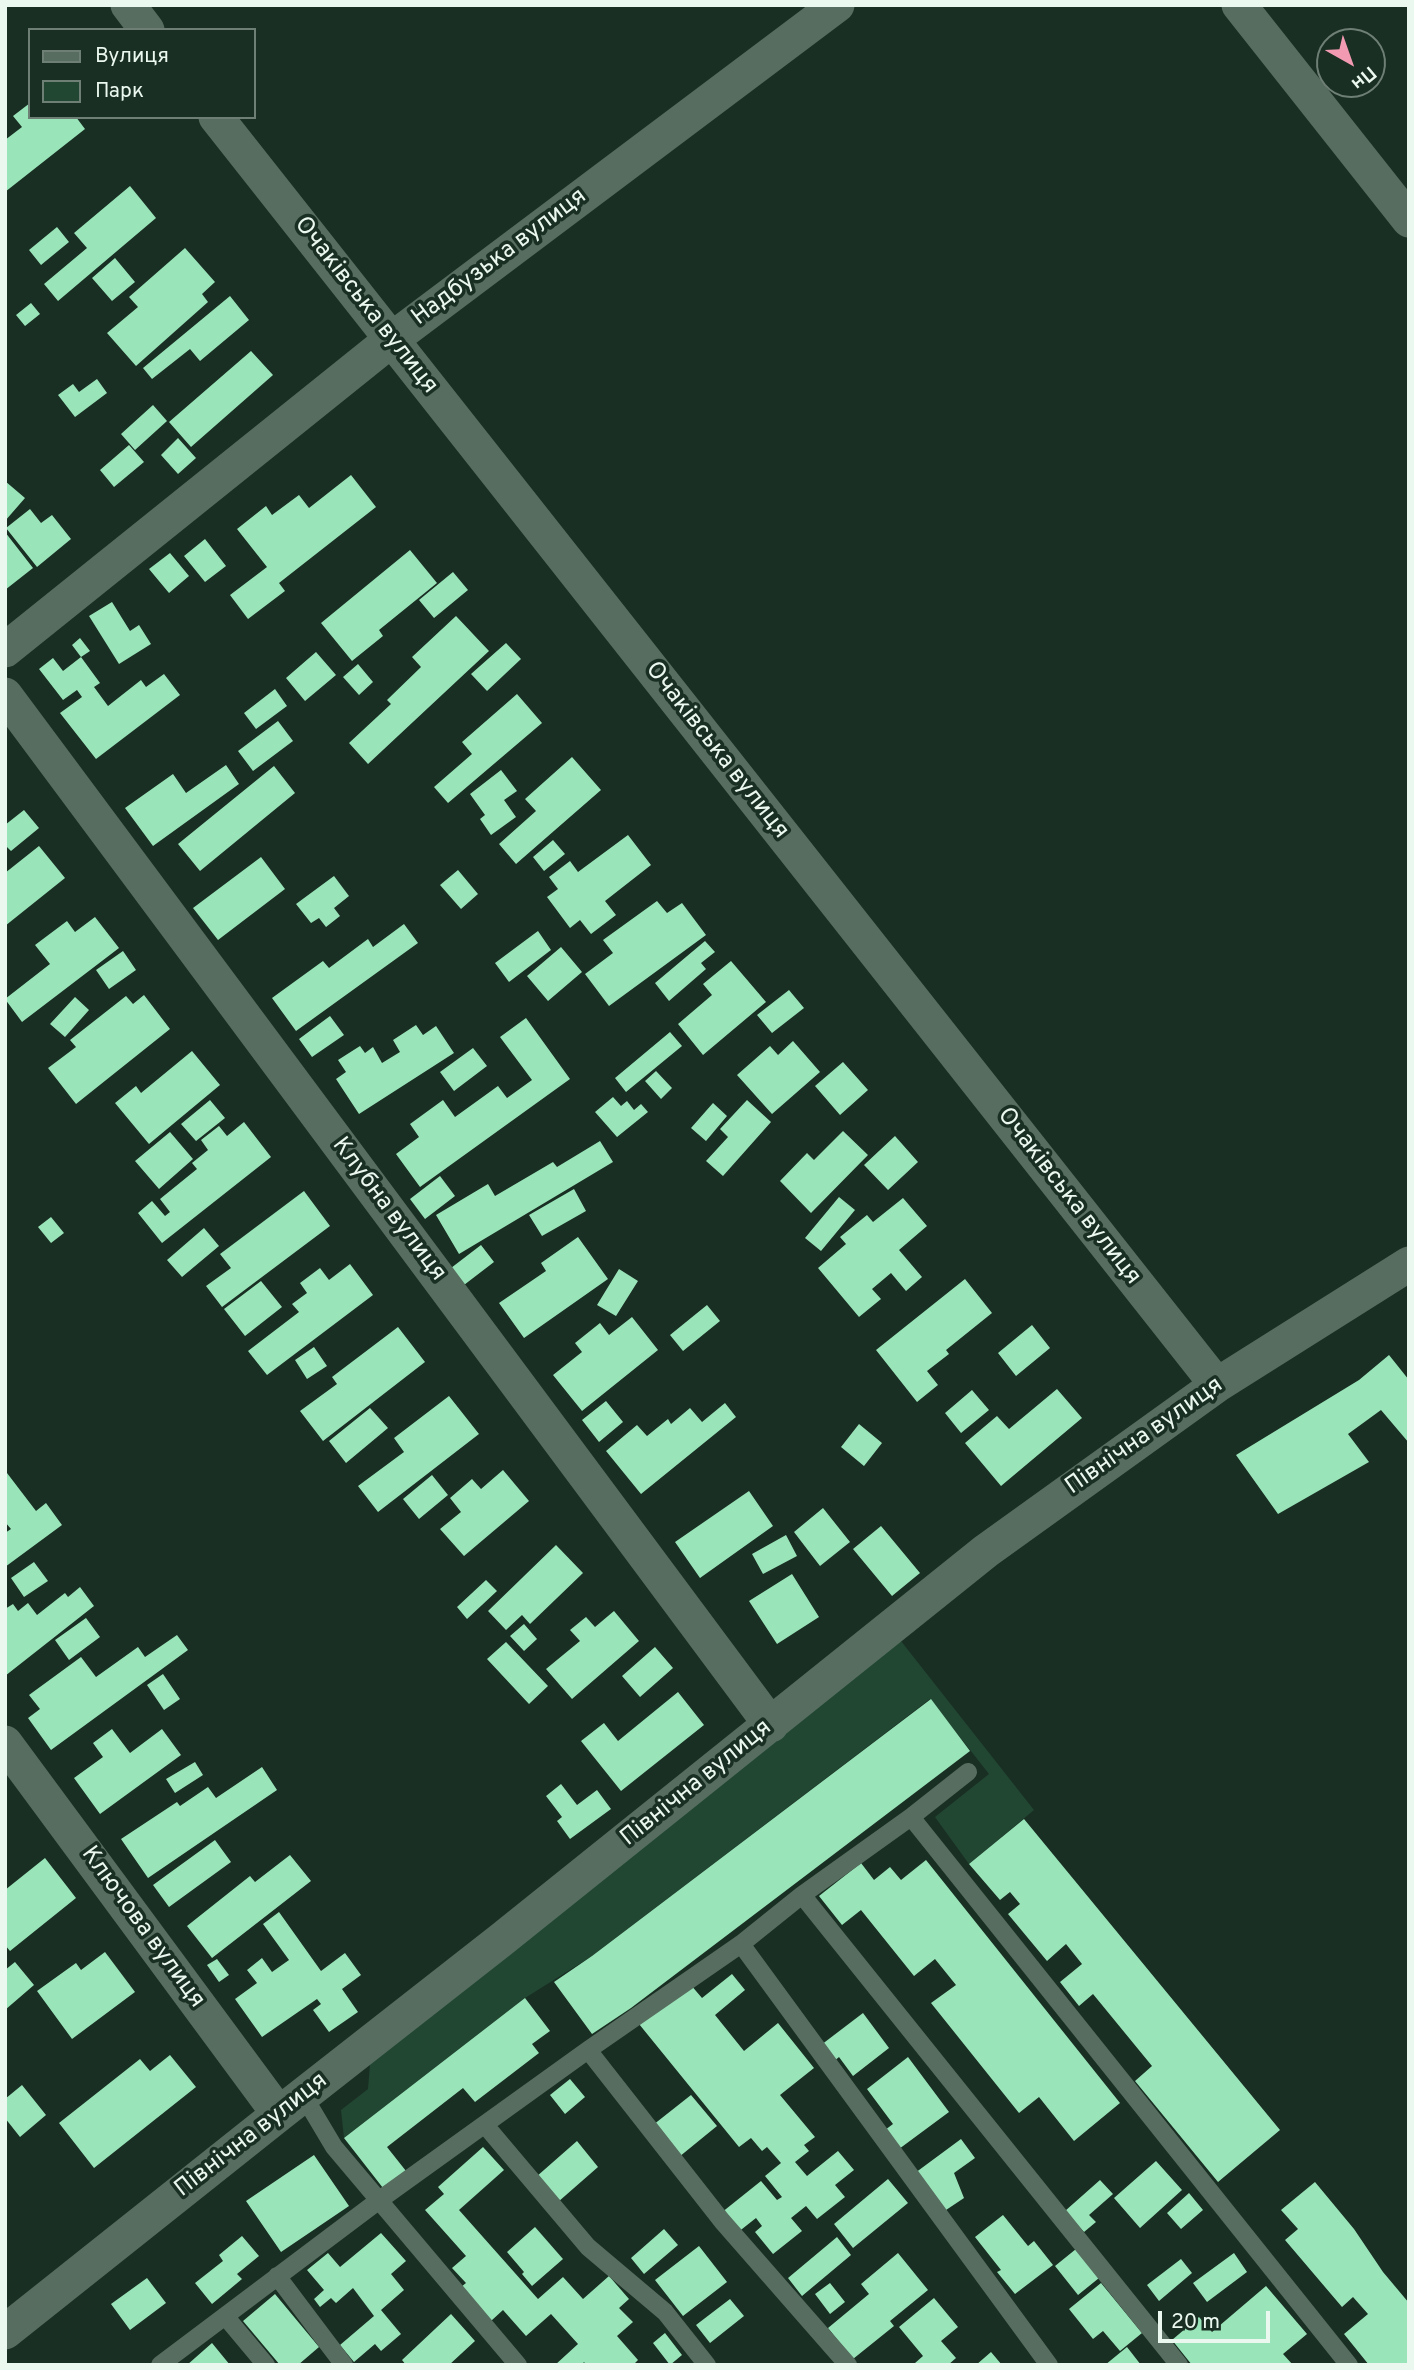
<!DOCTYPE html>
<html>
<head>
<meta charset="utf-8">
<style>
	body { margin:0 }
	#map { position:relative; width:1414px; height:2370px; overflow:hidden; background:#1a2f23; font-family:Overpass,sans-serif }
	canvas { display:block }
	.frame { position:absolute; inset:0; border:7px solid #ebf8f0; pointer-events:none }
	.legend { position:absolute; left:28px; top:28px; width:228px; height:91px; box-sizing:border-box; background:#1a2f23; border:2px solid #6e7f75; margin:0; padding:9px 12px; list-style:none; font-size:21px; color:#ebf8f0 }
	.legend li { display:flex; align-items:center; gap:14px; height:35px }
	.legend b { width:35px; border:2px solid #6e7f75 }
	.north { position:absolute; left:1316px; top:28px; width:70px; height:70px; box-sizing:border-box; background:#1a2f23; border:2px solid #6e7f75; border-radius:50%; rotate:140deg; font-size:19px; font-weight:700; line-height:28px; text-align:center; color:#ebf8f0 }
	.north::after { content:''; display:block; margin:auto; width:24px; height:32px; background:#f19ab1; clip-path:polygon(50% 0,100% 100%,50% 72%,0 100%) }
	.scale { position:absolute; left:1158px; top:2311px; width:112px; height:32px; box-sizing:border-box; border:4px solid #ebf8f0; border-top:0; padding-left:9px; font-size:21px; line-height:24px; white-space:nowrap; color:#ebf8f0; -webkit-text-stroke:5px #1a2f23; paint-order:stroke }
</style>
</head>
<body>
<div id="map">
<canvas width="1414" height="2370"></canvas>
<div class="frame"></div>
<ul class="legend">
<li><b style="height:9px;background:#566d5f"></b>Вулиця</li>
<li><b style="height:19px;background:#214733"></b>Парк</li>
</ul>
<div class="north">Пн</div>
<div class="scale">20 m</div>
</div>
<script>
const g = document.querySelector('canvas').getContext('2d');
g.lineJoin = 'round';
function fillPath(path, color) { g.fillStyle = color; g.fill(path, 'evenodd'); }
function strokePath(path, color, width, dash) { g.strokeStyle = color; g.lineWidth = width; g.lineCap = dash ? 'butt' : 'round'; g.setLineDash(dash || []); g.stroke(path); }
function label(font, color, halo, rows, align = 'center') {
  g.font = font + ' Overpass,sans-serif'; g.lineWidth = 7; g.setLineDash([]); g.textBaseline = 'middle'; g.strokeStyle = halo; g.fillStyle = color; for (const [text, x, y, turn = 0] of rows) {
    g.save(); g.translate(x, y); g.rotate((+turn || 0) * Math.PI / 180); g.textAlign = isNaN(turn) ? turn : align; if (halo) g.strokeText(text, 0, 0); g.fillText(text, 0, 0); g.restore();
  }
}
const green = new Path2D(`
	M897 1636 1034 1810 969 1864 935 1817 989 1774 930 1699 592 1956 525 1998 344 2138 341 2110 368 2089 370 2064Z`);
const building = new Path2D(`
	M30 103V117H76L85 129 5 192V140L22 127 13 116Z
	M130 186 156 218 58 301 44 284 87 248 74 233Z
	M57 227 69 242 41 265 29 250Z
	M185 248 215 282 202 294 208 302 136 366 107 333 138 307 129 297Z
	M115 258 135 282 112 301 92 278Z
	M230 296 249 320 200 361 190 349 152 379 143 368Z
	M31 303 40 314 25 326 16 315Z
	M251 351 273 375 191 447 169 422Z
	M97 379 107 393 75 417 58 395 73 384 79 392Z
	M153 405 167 421 135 450 121 434Z
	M178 438 196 458 178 474 161 455Z
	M129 445 144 462 114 487 100 470Z
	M351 475 376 507 279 583 285 591 248 619 230 595 267 567 237 529 266 506 272 515 299 495 309 508Z
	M5 481 25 498 5 521Z
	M30 509 41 523 52 515 71 539 37 567 6 528Z
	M5 532 33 568 5 590Z
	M205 539 226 566 205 582 184 556Z
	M410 550 437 583 379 630 383 636 352 661 321 623Z
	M170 553 189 576 169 593 149 569Z
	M453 572 468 590 434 618 419 600Z
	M112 602 130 631 139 625 151 644 119 664 89 616Z
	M456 616 489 651 368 764 349 743 391 704 387 700 421 667 412 657Z
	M80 638 90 651 81 657 72 645Z
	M506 643 521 659 487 691 471 674Z
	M316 652 336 675 305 701 286 678Z
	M81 657 100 683 94 687 108 706 141 680 146 687 164 674 180 695 96 759 60 713 82 697 77 690 63 700 39 669 53 658 63 671Z
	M358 664 373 682 359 695 343 677Z
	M275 689 287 706 256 729 244 713Z
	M517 694 542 723 448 803 434 787 472 754 462 742Z
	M278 721 293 741 253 771 238 751Z
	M572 757 601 790 516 864 499 844 536 811 525 799Z
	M226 765 239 784 153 846 125 808 173 774 186 793Z
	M274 766 295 793 200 871 178 844Z
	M501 770 517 791 504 800 516 817 491 835 480 819 485 815 470 794Z
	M24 810 39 828 11 851 5 845V825Z
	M628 835 651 865 605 901 616 915 591 934 580 920 570 928 547 897 558 889 549 877 570 861 578 872Z
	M553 840 565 854 544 871 533 857Z
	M39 846 65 878 5 926V873Z
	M261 857 285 889 218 940 193 908Z
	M458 870 478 894 461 909 440 885Z
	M334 876 349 896 334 908 340 916 326 927 319 918 311 923 296 904Z
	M657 901 667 913 682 903 706 935 609 1006 585 974 613 953 603 940Z
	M95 917 119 948 22 1022 5 999 50 964 35 945 67 921 75 932Z
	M404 924 418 943 296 1031 272 998 323 961 329 968 368 939 373 947Z
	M538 931 551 950 509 982 495 963Z
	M705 941 715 952 701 963 706 969 669 1001 655 983Z
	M561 947 582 972 548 1001 527 976Z
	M123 951 136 970 109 989 96 970Z
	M731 961 766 1002 703 1055 678 1024 712 995 703 984Z
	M789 990 804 1008 772 1033 757 1015Z
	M144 995 170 1029 76 1104 48 1068 76 1047 70 1040 126 996 133 1004Z
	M75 997 89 1010 65 1037 50 1024Z
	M330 1016 344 1035 312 1057 299 1039Z
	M526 1018 570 1079 420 1187 396 1154 419 1137 410 1124 443 1100 455 1117 498 1086 507 1098 532 1080 500 1037Z
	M416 1025 423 1035 436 1026 454 1053 359 1114 336 1079 346 1072 338 1060 360 1046 365 1053 373 1047 382 1063 400 1052 393 1040Z
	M670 1032 682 1046 626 1092 615 1078Z
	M793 1041 820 1072 772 1114 737 1075 770 1046 778 1055Z
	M473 1048 487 1066 454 1091 440 1072Z
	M192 1051 220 1085 149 1144 115 1103 136 1086 141 1093Z
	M843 1062 868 1090 840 1115 815 1086Z
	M656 1071 672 1088 661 1099 645 1081Z
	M613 1097 621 1106 627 1101 634 1110 641 1104 648 1112 617 1137 595 1112Z
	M210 1100 225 1118 196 1141 181 1124Z
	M747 1100 771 1122 723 1176 706 1161 728 1137 720 1129Z
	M713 1103 727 1116 706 1141 691 1128Z
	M244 1122 271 1157 162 1243 138 1213 152 1201 165 1216 170 1212 160 1199 197 1169 192 1163 208 1150 201 1140 219 1126 227 1136Z
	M843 1131 868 1155 811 1213 780 1181 807 1153 814 1160Z
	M170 1132 193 1159 159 1189 135 1161Z
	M895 1136 918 1162 888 1190 864 1165Z
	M600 1141 613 1162 459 1254 436 1215 488 1184 495 1196 553 1162 557 1167Z
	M440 1176 455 1196 425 1219 410 1199Z
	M574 1189 586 1211 542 1236 529 1215Z
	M304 1191 330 1226 222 1307 206 1286 231 1268 220 1254Z
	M839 1197 855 1210 821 1251 805 1238Z
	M903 1198 927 1226 899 1250 922 1277 906 1291 891 1273 872 1289 881 1299 859 1317 818 1268 846 1244 840 1237 867 1215 873 1222Z
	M51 1217 64 1233 51 1243 38 1227Z
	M204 1228 219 1246 182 1277 167 1260Z
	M578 1237 608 1279 524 1338 499 1303 546 1271 541 1263Z
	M481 1245 494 1262 464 1285 451 1268Z
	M350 1264 373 1295 267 1375 248 1351 299 1312 292 1304 307 1293 300 1283 320 1268 329 1280Z
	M619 1269 638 1281 616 1316 597 1305Z
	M965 1279 992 1313 946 1350 949 1354 927 1371 938 1385 917 1402 876 1350Z
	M261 1281 282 1307 245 1336 224 1309Z
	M707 1305 720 1321 683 1351 670 1335Z
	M632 1317 658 1350 582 1411 553 1375 582 1352 575 1343 600 1323 609 1335Z
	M1032 1325 1050 1348 1016 1376 998 1353Z
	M398 1327 425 1362 323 1441 300 1411 337 1384 332 1377Z
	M314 1347 327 1366 307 1379 295 1360Z
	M1389 1355 1409 1380V1443L1381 1410 1348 1434 1369 1462 1278 1514 1236 1455 1359 1380Z
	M1057 1389 1082 1418 1001 1486 965 1443 997 1416 1009 1429Z
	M972 1390 989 1410 961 1433 945 1413Z
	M449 1396 479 1434 378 1512 358 1486 404 1452 394 1438Z
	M606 1401 623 1422 599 1442 582 1420Z
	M725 1403 736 1417 641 1494 606 1451 637 1425 647 1436 668 1419 671 1424 690 1408 702 1422Z
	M370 1408 388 1428 346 1463 329 1441Z
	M859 1424 882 1443 864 1466 841 1447Z
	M503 1470 529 1501 464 1556 440 1529 461 1512 450 1498 472 1479 481 1489Z
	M7 1473 36 1511 46 1503 62 1525 5 1567V1533L11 1529 5 1522V1474Z
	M432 1475 448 1495 419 1519 403 1499Z
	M749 1491 773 1526 700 1578 675 1542Z
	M823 1508 850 1542 820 1566 794 1532Z
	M881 1526 920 1573 892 1596 853 1549Z
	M786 1535 797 1556 763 1574 752 1554Z
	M556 1545 583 1573 530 1624 522 1615 506 1630 488 1611Z
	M34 1562 48 1581 24 1597 11 1578Z
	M792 1574 819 1617 777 1644 749 1601Z
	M486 1580 497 1591 467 1619 457 1607Z
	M80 1587 94 1606 5 1676V1609L13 1604 18 1611 28 1603 37 1615 65 1593 68 1597Z
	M614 1611 639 1641 572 1699 546 1669 580 1641 570 1630 586 1617 595 1627Z
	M86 1618 100 1637 69 1660 55 1640Z
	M524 1624 537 1639 524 1651 510 1636Z
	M177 1635 188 1650 51 1750 28 1718 40 1709 29 1695 81 1657 96 1677 138 1647 145 1657Z
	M506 1642 548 1686 529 1704 487 1659Z
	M655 1647 673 1668 640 1697 622 1676Z
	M163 1674 180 1699 164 1710 147 1685Z
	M678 1692 704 1725 621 1791 581 1741 604 1723 618 1741Z
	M931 1699 970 1751 631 2008 592 2034 554 1982 592 1956Z
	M112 1729 130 1753 162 1729 181 1755 100 1814 74 1778 103 1757 93 1743Z
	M195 1762 203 1775 175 1793 166 1779Z
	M262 1767 277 1790 148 1878 121 1839 177 1802 180 1806 208 1787 216 1798Z
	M561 1784 577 1805 597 1790 611 1809 570 1839 557 1821 562 1817 546 1796Z
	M1024 1819 1280 2130 1218 2182 1135 2081 1152 2066 1093 1994 1079 2006 1060 1982 1082 1964 1066 1944 1047 1961 1008 1914 1020 1904 1010 1892 1000 1900 969 1864Z
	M215 1840 231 1862 169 1907 153 1885Z
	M290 1855 311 1881 212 1958 187 1926 250 1876 255 1882Z
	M45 1858 76 1898 10 1951 5 1945V1890Z
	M926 1860 1120 2103 1074 2141 1039 2097 1019 2113 931 2003 956 1985 935 1959 914 1976 861 1910 842 1925 819 1896 861 1863 874 1880 890 1867 901 1880Z
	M279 1912 321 1971 345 1953 361 1975 342 1989 358 2012 329 2032 313 2010 321 2004 317 1999 262 2037 235 1999 257 1983 247 1970 262 1958 272 1972 289 1960 263 1924Z
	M105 1952 135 1992 72 2039 37 1991 76 1963 81 1970Z
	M217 1959 229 1975 219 1982 207 1965Z
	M15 1962 34 1985 5 2010V1970Z
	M732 1974 745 1990 715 2015 744 2051 778 2023 814 2068 780 2095 815 2137 804 2145 809 2151 795 2162 807 2176 838 2151 854 2170 835 2185 845 2197 817 2219 806 2206 791 2218 802 2231 773 2254 755 2232 762 2226 756 2218 737 2233 721 2213 761 2181 777 2200 782 2197 765 2176 781 2163 767 2147 762 2151 751 2138 739 2147 639 2024 690 1984 702 1998Z
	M525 1998 550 2031 532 2044 539 2053 475 2102 463 2088 387 2147 406 2171 383 2188 344 2138Z
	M863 2013 889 2048 853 2076 839 2057 833 2062 821 2045Z
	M170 2055 196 2087 94 2168 59 2123 140 2059 150 2071Z
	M908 2057 949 2112 899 2149 885 2130 893 2124 867 2089Z
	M570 2079 585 2097 565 2114 550 2095Z
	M22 2085 46 2115 20 2137 5 2118V2099Z
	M691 2095 717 2126 679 2157 653 2125Z
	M961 2139 975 2158 954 2173 964 2198 943 2212 915 2173Z
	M577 2141 598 2167 558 2202 536 2177Z
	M483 2147 504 2170 459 2210 538 2299 563 2277 583 2299 609 2276 629 2299 619 2308 633 2322 617 2336 638 2360 633 2365H586L584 2362 582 2365H555L578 2344 551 2314 526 2336 503 2310 491 2321 461 2287 466 2283 452 2268 466 2256 425 2210 444 2194 438 2187Z
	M314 2155 349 2206 281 2252 246 2201Z
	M1156 2161 1182 2190 1140 2228 1114 2198Z
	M888 2179 908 2203 853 2248 834 2224Z
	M1100 2180 1113 2194 1089 2215 1096 2222 1084 2232 1065 2211Z
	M1315 2182 1354 2229 1383 2272 1409 2303V2365H1369L1344 2334 1368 2314 1353 2297 1342 2307 1285 2240 1298 2229 1281 2210Z
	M1189 2193 1203 2210 1181 2229 1167 2213Z
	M1003 2215 1028 2246 1034 2241 1053 2265 1015 2294 997 2272 1001 2270 975 2237Z
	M535 2227 563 2259 532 2286 522 2274 524 2272 507 2252Z
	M664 2229 678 2245 644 2274 631 2258Z
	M381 2233 406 2261 391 2274 404 2290 381 2310 401 2334 381 2351 375 2344 354 2362 340 2345 374 2316 353 2288 336 2303 331 2298 320 2307 314 2299 324 2290 307 2270 328 2253 340 2267Z
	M242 2236 259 2256 237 2274 242 2279 212 2304 195 2283 223 2261 219 2255Z
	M837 2237 851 2255 802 2296 788 2278Z
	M699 2246 727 2282 683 2316 655 2280Z
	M1076 2249 1099 2278 1078 2295 1055 2266Z
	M898 2253 928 2290 890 2321 894 2326 853 2359 828 2328 869 2294 861 2284Z
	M1234 2253 1247 2272 1207 2302 1193 2283Z
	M1181 2259 1192 2273 1159 2301 1147 2285Z
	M147 2278 166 2303 130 2330 111 2304Z
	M830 2283 845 2302 830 2314 815 2294Z
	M1101 2283 1142 2333 1120 2351 1103 2331 1093 2339 1069 2309Z
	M1266 2286 1307 2334 1283 2354 1293 2365H1192L1172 2340 1199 2317 1212 2332Z
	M275 2294 319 2347 298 2365H280L243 2321Z
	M934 2298 958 2327 941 2341 956 2358 948 2365H916L915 2363 923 2356 899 2327Z
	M730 2299 744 2316 710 2343 696 2325Z
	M451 2314 475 2341 449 2365H406L402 2360Z
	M665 2333 682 2355 670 2365 653 2343Z
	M212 2343 230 2365H187Z
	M1127 2347 1141 2365H1105Z
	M991 2352 1002 2365H976Z`);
const service = new Path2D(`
	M911 1817 1349 2365
	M802 1895 1179 2365
	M741 1944 1049 2365
	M588 2050 722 2221 848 2365
	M303 2095 334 2147 518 2365
	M485 2125 588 2247 665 2312 707 2365
	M277 2276 344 2365
	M225 2316 266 2365
	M160 2365 378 2201 588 2050 741 1944 802 1895 911 1817 968 1772`);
const minor = new Path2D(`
	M128 5 147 30
	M1239 5 1409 220
	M216 117 1217 1385
	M5 650 391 340 837 5
	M5 695 771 1725
	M5 1743 279 2114
	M5 2332 279 2114 501 1940 986 1551 1217 1385 1409 1264`);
const streetNames = [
	["Надбузька вулиця",500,258,-37],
	["Очаківська вулиця",365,306,52],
	["Очаківська вулиця",716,751,52],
	["Очаківська вулиця",1068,1197,52],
	["Клубна вулиця",388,1210,53],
	["Північна вулиця",1145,1437,-35],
	["Північна вулиця",697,1784,-39],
	["Ключова вулиця",142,1928,54],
	["Північна вулиця",252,2136,-38]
];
fillPath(green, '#214733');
fillPath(building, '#99e4b9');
strokePath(service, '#566d5f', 18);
strokePath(minor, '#566d5f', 35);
label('24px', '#ebf8f0', '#1a2f23', streetNames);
</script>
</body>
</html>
